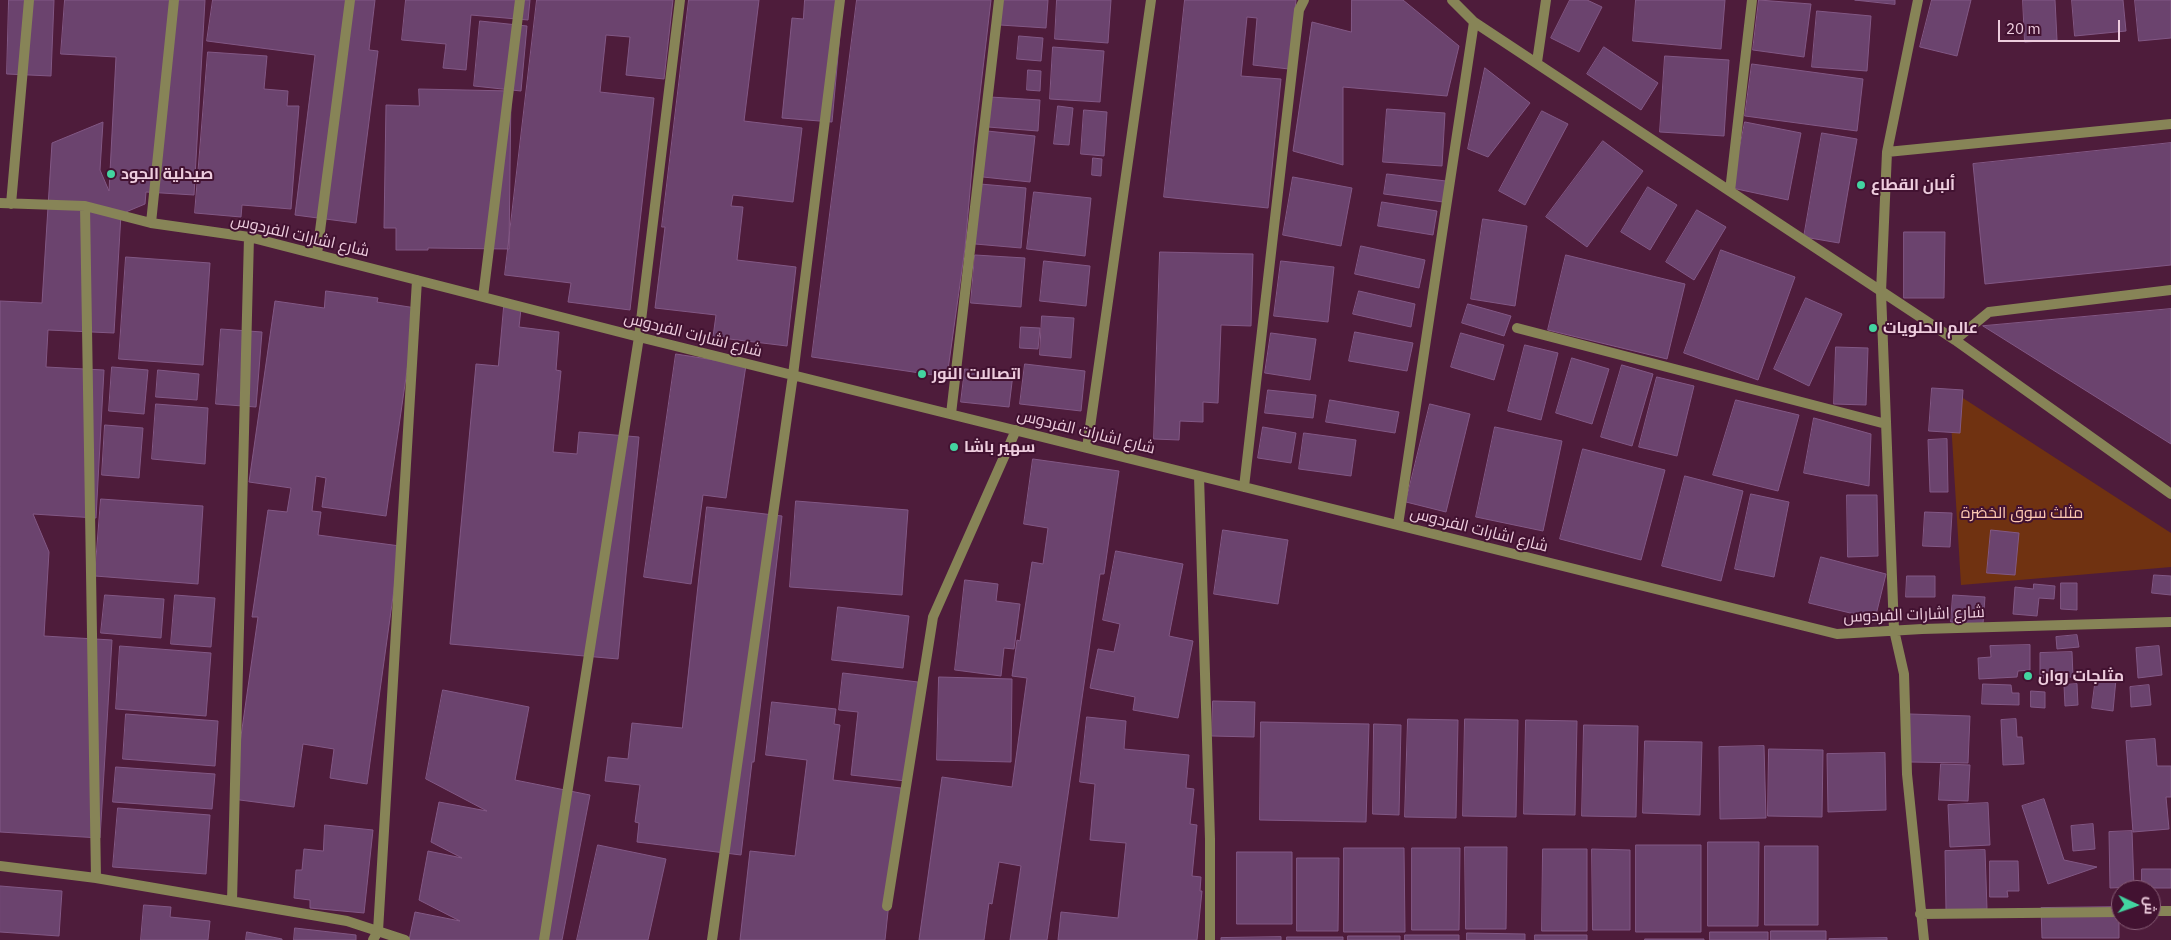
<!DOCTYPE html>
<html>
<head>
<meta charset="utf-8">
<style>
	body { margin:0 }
	#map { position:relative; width:2171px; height:940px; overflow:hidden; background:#4e1c3b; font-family:"IBM Plex Sans",Cairo,sans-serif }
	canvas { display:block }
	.north { position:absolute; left:2111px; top:880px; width:50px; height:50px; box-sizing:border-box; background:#421231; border:1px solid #875d76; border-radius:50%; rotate:93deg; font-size:14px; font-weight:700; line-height:20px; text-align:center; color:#eecdde }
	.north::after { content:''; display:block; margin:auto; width:18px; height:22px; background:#43d4a0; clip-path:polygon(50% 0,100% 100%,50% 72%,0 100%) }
	.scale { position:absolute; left:1998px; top:20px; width:122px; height:22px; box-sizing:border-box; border:2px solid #eecdde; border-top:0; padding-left:6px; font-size:15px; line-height:18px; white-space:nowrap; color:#eecdde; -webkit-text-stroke:4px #421231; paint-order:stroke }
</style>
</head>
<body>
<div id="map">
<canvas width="2171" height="940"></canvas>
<div class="north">ش</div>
<div class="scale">20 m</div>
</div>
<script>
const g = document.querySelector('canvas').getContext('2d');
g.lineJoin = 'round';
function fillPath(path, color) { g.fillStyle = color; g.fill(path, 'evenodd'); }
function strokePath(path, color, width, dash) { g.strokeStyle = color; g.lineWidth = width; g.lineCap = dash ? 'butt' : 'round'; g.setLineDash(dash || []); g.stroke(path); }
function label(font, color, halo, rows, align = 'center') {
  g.font = font + ' "IBM Plex Sans",Cairo,sans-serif'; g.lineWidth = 4; g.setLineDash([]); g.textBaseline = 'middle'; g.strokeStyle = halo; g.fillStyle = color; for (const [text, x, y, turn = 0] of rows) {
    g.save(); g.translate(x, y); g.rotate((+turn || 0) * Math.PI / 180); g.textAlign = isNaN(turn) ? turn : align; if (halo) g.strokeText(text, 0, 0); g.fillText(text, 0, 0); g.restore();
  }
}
const green = new Path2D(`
	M1949 389 2171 533V567L1961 585Z`);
const building = new Path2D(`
	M9 0H54L51 76 7 74Z
	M65 0H205L194 195 146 192 145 204 121 214 114 333 48 330 46 367 104 370 96 518 33 514 49 552 44 636 112 640 100 838 0 832V301L42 303 52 143 103 122 100 170 109 191 116 57 61 54Z
	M213 0H375L369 50 378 51 356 223 295 215 315 55 207 41Z
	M406 0H530L528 20 471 15 466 70 443 68 446 44 402 40Z
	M537 0H673L664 79 626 75 630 37 606 35 600 92 654 98 630 310 568 302 571 283 505 275Z
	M689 0H759L744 121 802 128 793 202 733 195 731 206 743 207 737 260 796 267 787 346 713 337 716 315 655 308 665 227H662Z
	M805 0H843L832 122 782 118 792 18 803 19Z
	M857 0H991L974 145 965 248 947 377 812 357Z
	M1001 0H1048L1046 28 1000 25Z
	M1057 0H1111L1108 43 1055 39Z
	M1185 0H1296L1289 69 1253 65 1257 18 1247 17 1241 76 1281 79 1268 208 1164 197Z
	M1352 0H1403L1459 46 1447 96 1343 87V165L1293 151 1312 22 1351 32Z
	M1570 0H1587L1602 7 1579 52 1551 38Z
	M1636 0H1725L1721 49 1633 41Z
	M1759 0 1811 4 1804 57 1753 50Z
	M1855 0H1895V4Z
	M1932 0H1971L1957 56 1920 47Z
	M2023 0H2055L2057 40 2025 42Z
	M2072 0H2123L2126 31 2075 36Z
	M2135 0H2171V38L2139 41Z
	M1817 11 1871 16 1867 71 1812 67Z
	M480 21 527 26 521 91 474 86Z
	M1019 36 1043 38 1041 61 1017 59Z
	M1053 47 1104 51 1100 102 1050 99Z
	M1604 47 1658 83 1641 110 1587 74Z
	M208 52 267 56 264 89 288 91 287 106H299L291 209 242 205 241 217 195 213Z
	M1665 56 1729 60 1724 136 1660 132Z
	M1752 64 1863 79 1857 131 1745 116Z
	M1485 68 1530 103 1488 157 1468 149Z
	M1028 70 1041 71 1040 91 1027 90Z
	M419 89 511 91 509 249 428 248V250H396V228H384L386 105 419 106Z
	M990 97 1040 100 1038 131 988 127Z
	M1058 106 1073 108 1069 145 1054 144Z
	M1387 109 1445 113 1442 166 1383 162Z
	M1084 110 1107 112 1104 156 1081 154Z
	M1542 111 1568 124 1525 205 1499 191Z
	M1745 122 1801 133 1788 200 1732 188Z
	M987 131 1035 136 1030 182 983 177Z
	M1822 133 1857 139 1839 243 1804 237Z
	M1603 141 1643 171 1587 247 1546 217Z
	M2171 143V265L1985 284 1973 164Z
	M1093 158 1102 159 1101 176 1092 175Z
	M1387 174 1446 181 1443 202 1384 194Z
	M1293 177 1352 188 1341 246 1283 235Z
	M980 184 1026 188 1021 248 975 244Z
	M1648 187 1677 205 1650 250 1621 232Z
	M1034 192 1091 198 1085 256 1027 249Z
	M1382 202 1437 211 1433 235 1378 226Z
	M1697 210 1726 227 1694 280 1666 262Z
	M1483 219 1527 226 1515 306 1471 299Z
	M1904 232H1945L1944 298H1904Z
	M1361 246 1425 260 1419 288 1355 274Z
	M1721 250 1795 277 1758 380 1684 353Z
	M1160 252 1253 254 1251 326 1221 325 1218 403 1203 402V422L1180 421 1179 440 1154 439Z
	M975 255 1025 258 1021 307 971 303Z
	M1566 255 1685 284 1667 359 1548 330Z
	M126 257 210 263 203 365 119 359Z
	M1044 261 1090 266 1086 306 1040 301Z
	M1281 261 1334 267 1328 322 1274 316Z
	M326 291 378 298 377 302 416 308 386 516 322 507 326 478 316 476 312 511 321 512 318 535 400 546 367 784 330 778 334 749 303 744 294 807 232 799 258 617H252L268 510 287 512 291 488 249 482 275 301 324 308Z
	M1359 291 1415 304 1411 327 1353 314Z
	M1806 298 1842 314 1809 386 1774 369Z
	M1468 304 1511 316 1504 336 1462 323Z
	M504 307 521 309 519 327 559 332 556 370 561 371 553 452 577 454 579 432 639 437 618 659 450 644 476 364 498 366Z
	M2171 309V444L1983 326Z
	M1042 316 1074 318 1071 358 1040 355Z
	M1021 327 1040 328 1038 349 1020 348Z
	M221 329 262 332 256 407 216 404Z
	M1355 332 1413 343 1407 371 1349 361Z
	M1271 333 1316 339 1310 380 1265 373Z
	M1461 333 1504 345 1494 380 1451 367Z
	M1525 345 1558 353 1541 420 1508 411Z
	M1836 347 1868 348 1866 405 1834 404Z
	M676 354 746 365 726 498 703 495 691 584 644 577Z
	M1572 358 1609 369 1592 424 1556 413Z
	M1025 364 1085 371 1081 411 1020 404Z
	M1622 365 1653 374 1632 446 1601 437Z
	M112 367 148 370 144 414 109 411Z
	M965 369 1013 374 1009 407 961 402Z
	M158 370 199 374 197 400 156 397Z
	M1657 377 1694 386 1677 456 1639 447Z
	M1932 388 1963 390 1960 433 1929 431Z
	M1268 390 1316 395 1313 418 1265 413Z
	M1330 400 1399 412 1395 433 1326 422Z
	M1736 400 1799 415 1778 491 1713 475Z
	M156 404 208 408 205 464 152 459Z
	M1430 404 1470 414 1446 512 1406 502Z
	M1814 418 1871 434 1869 486 1804 473Z
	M105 425 143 428 139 478 102 475Z
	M1263 427 1296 433 1291 463 1258 458Z
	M1495 427 1562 441 1543 531 1476 517Z
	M1304 433 1356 440 1351 476 1299 469Z
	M1947 439 1948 492H1930L1928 440Z
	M1583 449 1665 470 1641 560 1560 539Z
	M1033 459 1119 471 1104 574H1100L1047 940H1010L1021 866 999 862 992 904 989 903 984 940H919L942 777 1012 787 1027 678 1012 676 1017 640 1020 641 1032 562 1043 564 1048 528 1024 524Z
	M1685 476 1743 491 1721 581 1662 566Z
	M1751 494 1789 502 1774 577 1735 569Z
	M1847 495H1877L1878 556 1848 557Z
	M101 499 203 506 198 584 95 576Z
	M796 501 908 510 902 595 790 587Z
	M707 507 782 516 754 762H752L741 855 637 842 639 823 635 822 640 785 605 781 608 757 628 759 632 723 682 728Z
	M1925 512 1952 513 1950 547 1923 546Z
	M1223 530 1288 540 1278 604 1214 594Z
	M1991 530 2019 533 2015 575 1987 573Z
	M1116 551 1183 564 1169 636 1193 641 1178 718 1133 710 1135 697 1090 688 1098 649 1114 652 1120 624 1103 620Z
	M1821 557 1886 574 1875 619 1809 603Z
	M2154 575 2171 576V595L2152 593Z
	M1907 576H1935V597H1906Z
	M965 580 998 584 996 601 1020 604 1014 649 1004 648 1001 676 955 670Z
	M2061 583H2077V610L2061 609Z
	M2034 584 2055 586 2054 599 2039 598 2037 616 2013 614 2015 587 2033 589Z
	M105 595 164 599 161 638 101 633Z
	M175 595 215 598 211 647 171 644Z
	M1953 595 1985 597 1983 624 1951 622Z
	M838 607 909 616 903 668 832 660Z
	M2077 635 2079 647 2057 649 2056 637Z
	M2030 645V670L2018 671 2017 677 1979 679 1978 658 1991 657 1990 646Z
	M120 646 211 653 206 716 116 709Z
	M2159 646 2162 675 2138 678 2136 648Z
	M2072 652 2073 677 2040 678V653Z
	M843 673 918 682 906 781 851 775 858 712 839 710Z
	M939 677 1012 679 1011 762 937 760Z
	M2096 677 2116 679 2113 711 2092 708Z
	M1983 684 2011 685 2012 693H2019V705L1982 704Z
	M2077 684 2078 705 2065 706 2064 685Z
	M2149 685 2151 705 2131 707 2130 687Z
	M443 690 529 707 515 780 590 795 562 940H409L415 912 460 921 419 900 428 851 462 858 431 842 439 802 487 811 426 779Z
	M2031 691 2045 692V708L2031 707Z
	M1213 701 1255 702 1254 737 1212 736Z
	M772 702 836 709 834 724 840 725 833 780 901 788 885 940H740L750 851 795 856 807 760 766 755Z
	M126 714 218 721 215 766 123 759Z
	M1910 714 1970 716 1968 763 1909 762Z
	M1087 717 1126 721 1124 749 1189 755 1186 788 1194 789 1190 824 1197 825 1192 876 1201 877 1200 891H1202L1197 940H1058L1061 912 1118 918 1126 843 1090 840 1095 784 1080 782Z
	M1408 719 1458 720 1456 818 1405 817Z
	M1465 719 1518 720 1516 817 1463 816Z
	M2016 719 2017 737H2022L2024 764 2003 765 2001 720Z
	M1526 720 1577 721 1575 815 1524 814Z
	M1261 722 1369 724 1366 822 1260 820Z
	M1374 724 1401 725 1399 815 1373 814Z
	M1584 725 1638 726 1636 817 1582 816Z
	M2155 739 2157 766H2171V797H2166L2169 829 2133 832 2126 741Z
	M1645 741 1702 742 1700 815 1643 813Z
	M1764 746 1766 818 1720 819 1719 747Z
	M1769 749 1823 750 1822 817 1768 816Z
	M1885 753 1886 810 1828 812 1827 754Z
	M1941 764 1970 765 1968 801 1939 800Z
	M116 767 215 774 212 809 113 802Z
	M2044 799 2064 860 2097 867 2048 884 2022 806Z
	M1988 803 1990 845 1950 847 1948 805Z
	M118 808 210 815 206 874 113 867Z
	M2093 824 2095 849 2073 851 2071 826Z
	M325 825 373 830 364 913 310 908V900L294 898 296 870H302L304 849 323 851Z
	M2132 831 2134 887 2110 888 2109 832Z
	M1708 842H1759L1758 926H1708Z
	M598 845 666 859 648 940H577Z
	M1636 845H1701V932H1636Z
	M1765 846H1818V925H1765Z
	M1465 847H1507L1506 929H1466Z
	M1344 848H1404L1405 932H1344Z
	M1412 848H1460L1459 930H1412Z
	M1543 849H1587V931H1542Z
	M1592 849 1630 850V930H1593Z
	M1985 850 1987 909 1946 910 1945 851Z
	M1237 852H1292V924H1237Z
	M1297 858H1339L1338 931H1297Z
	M1990 861H2018L2019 891H2007L2008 897H1990Z
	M2142 869H2171V888H2142Z
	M0 886 62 891 59 936 0 932Z
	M144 905 171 907 170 917 210 921 208 940H141Z
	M2119 907V938H2042L2041 908Z
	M295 928 356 935V940H294Z
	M1771 931H1826V940H1771Z
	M247 932 282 939V940H246Z
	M1710 932H1768V940H1710Z
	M1467 933 1525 934V940H1467Z
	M1405 935H1459V940H1405Z
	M1535 935H1587V940H1535Z
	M1348 936H1400V940H1348Z
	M1281 937V940H1221V938Z
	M1287 937H1343V940H1287Z
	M1887 938V940H1829V939Z
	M1645 939H1704V940H1645Z`);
const minor = new Path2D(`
	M1452 0 1474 22 1955 340 2171 494
	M1918 0 1887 152 1881 292 1894 630 1904 674 1907 774 1924 940
	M1537 62 1546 0
	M1887 152 2171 124
	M1730 191 1752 0
	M0 203 85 206 151 223 249 237 639 337 1837 634 1922 629 2171 622
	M11 204 29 0
	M85 206 96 878
	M151 223 174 0
	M317 254 350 0
	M483 297 520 0
	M1517 328 1886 424
	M1955 340 1989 312 2171 290
	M951 414 999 0
	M1087 448 1151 0
	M1199 476 1210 839V940
	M1244 487 1299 10 1304 0
	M1398 525 1474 22
	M0 866 96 878 347 921 405 940
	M232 901 249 237
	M887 906 933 617 1016 430
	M2151 911H2171
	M1920 914 2121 912
	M373 940 378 931 417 280
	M544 940 639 337 680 0
	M712 940 793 375 840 0`);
const markers = [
	[111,174,5,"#43d4a0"],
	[1861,185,5,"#43d4a0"],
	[1873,328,5,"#43d4a0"],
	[922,374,5,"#43d4a0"],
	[954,447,5,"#43d4a0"],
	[2028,676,5,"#43d4a0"]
];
const poiNames = [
	["صيدلية الجود",121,174],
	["ألبان القطاع",1871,185],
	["عالم الحلويات",1883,328],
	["اتصالات النور",932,374],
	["سهير باشا",964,447],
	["مثلجات روان",2038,676]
];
const streetNames = [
	["شارع اشارات الفردوس",300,236,13],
	["شارع اشارات الفردوس",693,335,14],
	["شارع اشارات الفردوس",1086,432,14],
	["شارع اشارات الفردوس",1479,530,14],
	["شارع اشارات الفردوس",1914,615,-2]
];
const parkNames = [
	["مثلث سوق الخضرة",2022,513]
];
fillPath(green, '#703211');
fillPath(building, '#6b436e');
strokePath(building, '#825885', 1);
strokePath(minor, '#878457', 10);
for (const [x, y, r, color] of markers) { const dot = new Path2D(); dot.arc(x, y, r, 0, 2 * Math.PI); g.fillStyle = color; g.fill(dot); strokePath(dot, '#421231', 2); }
label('bold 16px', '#eecdde', '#421231', poiNames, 'left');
label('16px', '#eecdde', '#421231', streetNames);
label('16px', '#fdc9b2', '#421231', parkNames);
</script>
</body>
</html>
